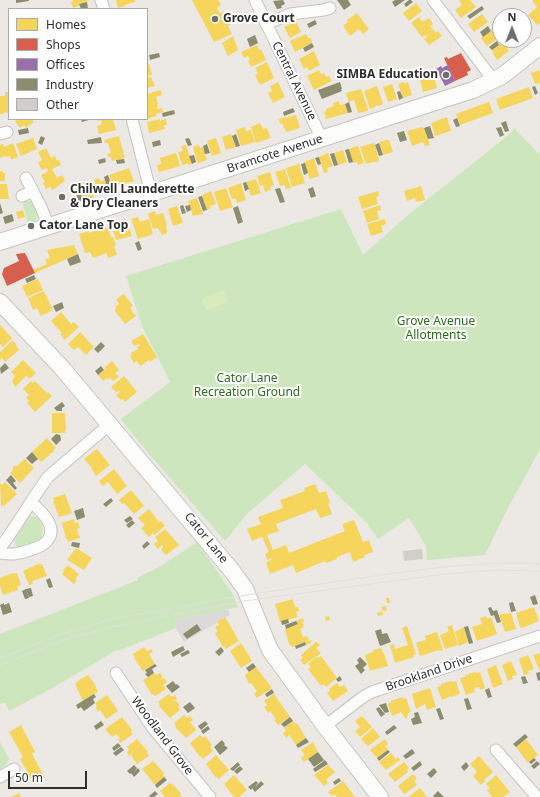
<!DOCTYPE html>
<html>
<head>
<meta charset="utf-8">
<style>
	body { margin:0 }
	#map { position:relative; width:540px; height:797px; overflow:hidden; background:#ece8e4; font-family:"Noto Sans",sans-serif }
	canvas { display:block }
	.legend { position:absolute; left:8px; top:8px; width:140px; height:112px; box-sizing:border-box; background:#fff; border:1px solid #ababab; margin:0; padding:5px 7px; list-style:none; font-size:12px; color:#2e2e2e }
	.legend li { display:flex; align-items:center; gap:8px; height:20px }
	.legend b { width:20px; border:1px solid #ababab }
	.north { position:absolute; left:492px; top:8px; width:40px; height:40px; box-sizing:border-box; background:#fff; border:1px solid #ababab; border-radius:50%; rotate:0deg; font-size:11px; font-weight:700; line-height:16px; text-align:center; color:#2e2e2e }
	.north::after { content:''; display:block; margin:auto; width:14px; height:18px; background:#706f6e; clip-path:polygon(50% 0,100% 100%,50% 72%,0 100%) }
	.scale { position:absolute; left:8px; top:771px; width:79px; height:18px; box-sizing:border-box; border:2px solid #2e2e2e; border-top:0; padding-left:5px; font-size:12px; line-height:14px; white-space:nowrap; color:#2e2e2e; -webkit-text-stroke:3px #fff; paint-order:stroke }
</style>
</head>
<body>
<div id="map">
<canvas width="540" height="797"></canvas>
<ul class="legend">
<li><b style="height:11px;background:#f6d55c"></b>Homes</li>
<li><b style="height:11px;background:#d6604d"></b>Shops</li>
<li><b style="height:11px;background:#9970ab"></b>Offices</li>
<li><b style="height:11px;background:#8c8c6e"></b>Industry</li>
<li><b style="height:11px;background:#d1cecb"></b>Other</li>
</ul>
<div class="north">N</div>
<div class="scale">50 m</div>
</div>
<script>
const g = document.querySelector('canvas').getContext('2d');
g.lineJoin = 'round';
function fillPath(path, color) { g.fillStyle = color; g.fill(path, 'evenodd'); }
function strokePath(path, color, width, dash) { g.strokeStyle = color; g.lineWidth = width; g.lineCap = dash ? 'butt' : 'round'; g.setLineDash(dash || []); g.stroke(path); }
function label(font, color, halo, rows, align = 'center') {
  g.font = font + ' "Noto Sans",sans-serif'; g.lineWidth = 4; g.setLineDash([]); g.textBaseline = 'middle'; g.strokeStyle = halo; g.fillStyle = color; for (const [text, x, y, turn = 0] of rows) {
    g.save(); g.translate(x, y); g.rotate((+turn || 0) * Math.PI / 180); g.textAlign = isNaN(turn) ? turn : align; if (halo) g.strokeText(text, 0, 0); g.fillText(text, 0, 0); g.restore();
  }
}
const industrial = new Path2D(`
	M228 609 230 615 184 642 176 628 175 620Z`);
const green = new Path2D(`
	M514 128 540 155V449L507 510 485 555 427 560 426 546 409 518 378 539 367 523 305 464 248 513 225 541 149 454 121 419 170 382 142 326 126 276 341 209 363 255 408 215 511 133Z
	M22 201C31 200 33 203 38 211L37 215H35L37 217 35 221 28 223Z
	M31 516 37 517 41 520 43 532 41 540 21 548H17C10 538 22 526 28 517Z
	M197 542 232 593 238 607 175 620 176 628 123 649 115 651 49 690 9 711 5 702 0 704V634L138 580 137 578 159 567Z
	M0 742 9 759 6 765 0 769Z`);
const pitch = new Path2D(`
	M223 290 228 302 206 311 201 299Z`);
const homes = new Path2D(`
	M73 0H87V2L78 4 79 6 73 8 71 2 73 1Z
	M116 0H135V2L125 5V6L118 8Z
	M192 0H218L221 5 217 8 220 14 224 11 231 24 228 26 232 34 214 42Z
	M461 0H470L476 7 461 18 455 10 462 5 459 1Z
	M534 0H540V23L537 25 528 15 537 7 532 1Z
	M416 3 422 11 409 21 403 13Z
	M357 13 369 29 363 34 359 29 350 36 343 26 348 22 347 20Z
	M482 14 488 22 474 32 468 24Z
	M419 17 422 22 429 18 433 24 430 26 436 33 438 31 442 36 429 45 424 39 427 37 425 35 422 37 411 23Z
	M296 21 301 32 290 38 284 27Z
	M492 30 499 38 487 46 481 38Z
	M306 34 308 38H311L312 43 295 52 290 41Z
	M233 36 238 50 228 56 222 43Z
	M499 40H502L509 51 497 60 493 54 494 53 492 50 500 44 498 41Z
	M257 45 259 50 261 49 266 60 251 67 248 61 250 60 248 56 244 58 241 52Z
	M314 51 320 65 309 71 307 67 304 69 299 59Z
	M267 62 274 78 260 85 255 75 258 73 255 68Z
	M147 64H149L152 75 147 76Z
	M319 70 321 74 324 73 326 77 329 76 332 81 314 90 307 76Z
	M540 70V83L535 84 531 73Z
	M433 72 437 88 423 92 419 75Z
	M151 77 155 86 147 88V78Z
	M278 82 285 97 273 103 268 93 272 91 270 86Z
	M404 82 405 84 408 82 412 95 403 98 398 84Z
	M392 84 397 99 388 102 383 87Z
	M377 86 383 104 378 106V105L374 107V108L370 109 364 91Z
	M529 87 533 98 500 110 496 99Z
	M361 89 368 109 367 111 358 113 354 100 349 102 346 93Z
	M161 90 162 95 156 97 158 104H157L158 109 162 108 163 112 156 114 157 116 147 119V94Z
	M5 92H9V113L4 112 3 114H0V96H5Z
	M339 101 340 105 345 104 348 113 326 119 324 112 326 111V109L334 106 333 103Z
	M489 102 493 113 460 125 456 114Z
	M296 115 300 128 286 132 282 123 280 124 279 119Z
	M447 117 451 131 435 136 431 123Z
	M18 119H32L34 122 26 128 24 125 20 128 15 121Z
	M97 119H113L116 130 99 134 97 126 102 124 101 120 98 121Z
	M160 119V121L166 119 167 125H164L165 129 149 133 147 122Z
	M260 123 263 129 267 128 271 138 256 143 251 127Z
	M245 127 246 131 251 130 255 142 241 146 236 130Z
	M422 127 423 128H424L430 145 425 146 423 142 412 146 407 131Z
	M231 134 236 147 226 150 222 137Z
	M119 136 125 158 112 161 111 157H108L107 154 111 153 108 143H105L104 140Z
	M33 138 37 149 21 156 16 144Z
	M216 138 221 153 212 156 207 141Z
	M387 140H389L393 152 383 155 379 142Z
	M13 143 18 157 11 160 10 156 7 157 6 156 0 158V145L3 144 4 147Z
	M374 143 379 160 378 162H373L366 164 360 147Z
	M186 145 192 164 188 165V163L182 165 178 152 183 151 181 146Z
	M199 145 200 148 203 147 207 160 199 163 197 162 193 147Z
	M357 146H358L364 163 358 165 357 162 353 163 349 149Z
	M46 148 51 158 55 156 57 161 59 160 61 165 52 169 57 178 62 175 65 181 60 184V185L52 190 50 187 46 189 43 183 45 182 41 175 48 171 47 168 42 170 38 163 42 160 38 152Z
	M343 150 347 162 338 165 334 153Z
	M176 153 180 166 159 172 157 165 161 164 160 158Z
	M328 153 333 166 327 168 328 172 324 173 319 157Z
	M314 158 319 176 310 179 304 162Z
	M299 164 305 183 292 187 286 168Z
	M129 168 134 181 113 187 109 175Z
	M285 169 291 188 286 189 284 185 280 186 275 172Z
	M0 171H3V173H5V181H0Z
	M270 172 274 185 270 187 271 190 265 192 263 185 260 186 257 176Z
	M99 178 100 181 105 180 109 192 99 195 94 180Z
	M256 179 261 193 251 196 246 182Z
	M89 181 94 198 84 201 79 184Z
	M241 183 246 200 237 203 235 198 232 199 228 188Z
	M0 184H7L9 199H0Z
	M421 186 425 200 416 202 415 198 407 201 404 191Z
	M226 188 233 207 220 211 214 192Z
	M211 191 216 204 210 206 211 208 207 210 202 195Z
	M378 191 379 196 376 197 378 204 362 209 358 197Z
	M197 198 203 214 193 216 188 201Z
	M380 205 381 210 377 211 379 219 367 223 363 211Z
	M177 206 183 223 173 226 168 209Z
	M23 210 25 217 18 219 16 212Z
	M155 211 156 215 163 213 167 225H166L167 233 162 235 158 228 153 229 148 214Z
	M138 217 140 222 149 219 153 234 138 239 131 219Z
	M385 219 386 224 381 226 383 232 371 236 367 224Z
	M127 220 132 236 116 240 111 225Z
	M108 227 111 237H113L116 245 114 246 117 255 108 258 107 253 93 258 90 252 85 253 79 234 89 231V233Z
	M74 245 78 254 35 273 33 270 47 264 45 260 50 258 47 250Z
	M38 279 43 290 27 297 22 286Z
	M44 291 53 310 41 316 37 308 33 310 28 298Z
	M124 294 133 306 130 308 136 316 125 324 115 311 116 306 119 304 116 299Z
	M61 312 71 324 74 322 79 327 65 340 60 334 62 333 51 321Z
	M0 325 12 338 3 347 0 344Z
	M80 332 94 347 86 355 78 347 74 350 68 344Z
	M143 334 157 357 150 362 149 360 140 366 137 361 134 363 130 356 132 355 131 353 138 349 137 347 140 345 139 344 134 346 131 341Z
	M13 340 19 350 5 362 2 358 0 360V352Z
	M23 360 36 373 30 379 26 376 15 387 12 381 15 376 11 372Z
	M112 361 119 370 115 373 119 377 113 381 110 378 108 379 107 378 103 381 98 375 106 369 104 368Z
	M124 376 137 392 125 402 123 399 121 400 116 395 120 392 119 391 116 392 111 387Z
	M31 381 33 383 35 381 47 393 48 392 52 396 35 412 27 403 29 401 26 398 29 395 23 389Z
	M52 413H65L66 430H65V433H52Z
	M47 438 56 448 53 450 54 451 41 462 32 452Z
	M97 449 110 465 96 476 91 468 94 466 91 467 84 459Z
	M25 459 34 468 20 483 10 473 13 470V466H17Z
	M114 469 127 486 117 494 108 482 103 486 99 481Z
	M5 482 17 494 4 506 3 505 1 507 0 483 2 485Z
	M315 484 319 493 326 491 330 503 328 504 332 514 320 518 316 509 276 524 279 531 267 535 273 550 286 545 289 553 345 531 342 524 354 520 363 542 369 540 373 552 364 555 365 557 353 562 350 552 337 557V559L326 563 325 561 296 573 293 565 270 574 266 562 272 560 271 558 267 560 265 554 269 552 262 537 252 541 247 529 261 524 258 517 283 508 280 500 305 491 304 488Z
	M131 490 144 506 134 514 124 503 122 504 119 500Z
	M65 494 72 513 59 517 53 501H54L53 498Z
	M149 509 159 522 161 521 165 526 154 535 153 533 149 537 141 528 145 525 138 518Z
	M74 519 75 523 78 522 80 528 77 529 80 538 68 542 67 539H66L62 523Z
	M165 529 179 545 166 555 161 550 163 547 162 545 158 549 154 544 158 541 155 537Z
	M76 548 92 558 84 570 67 560Z
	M38 564H42L47 576 32 581 33 584 29 585 23 571Z
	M68 565 79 574 75 579 77 580 74 584 62 574 64 571 63 570Z
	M13 573V574L17 573 21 585 17 587 18 590 13 592 12 589V592L3 595 0 586V578Z
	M386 598H389L390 603H387Z
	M293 599 295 607H298L299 611 296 612 298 617 280 622 275 604Z
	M386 606 387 610 383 611 381 607Z
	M534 607 539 621 522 628 520 627 516 613Z
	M382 611 383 615 378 616 377 613Z
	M505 613V614L511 613 516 629 505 632 499 615Z
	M329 616 330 620 326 621 325 617Z
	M486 616 487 619 491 617 497 634 477 641 472 627 482 624 480 618Z
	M225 617 239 641 226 649 224 646 223 647 215 633 218 632 215 627 219 625 217 622Z
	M303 618 304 622H302L304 627 300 629 303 637 307 636 309 640 292 647 289 644 285 629 298 624 296 621Z
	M452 625 458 645 445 649 440 635 449 631 447 627Z
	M407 626 416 654 413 655 414 657 395 663 390 645 394 644 395 649 408 645 402 628Z
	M464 627 468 642 459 646 455 632Z
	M437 632 443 650 440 651 439 650 420 656 416 643 426 640 425 636Z
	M311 640V643L306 645 305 642Z
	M316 642 318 643 320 645 316 648 321 653 304 665 300 660 303 658 301 655Z
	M241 643 252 661 241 668 230 651Z
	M144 647 147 651 151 649 153 652 149 654 155 664 143 671 134 658 135 657 133 654Z
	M381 648 383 653H384L388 666 370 671 365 655 374 651 373 650Z
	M540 653V672L533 655Z
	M528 655 534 669 528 671 529 674 524 675 519 659Z
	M321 656 337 678 326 687 323 684 321 686 308 669 311 667 308 664 316 657 317 658Z
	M511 661 517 675 512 676 513 679 508 681 502 665Z
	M496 665 503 684 493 688 487 669Z
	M256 667 272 688 257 698 254 694 257 691 251 683 249 684 245 675Z
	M475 672 476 673 480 672 485 688 480 690 479 687 474 688 475 692 466 695 460 678 465 677V675Z
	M154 673 156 675 160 673 163 677 159 680 164 678 167 682 163 685 166 689 155 696 153 694 152 695 143 680Z
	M88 675 94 683 98 692 83 701 75 684 77 683 76 682Z
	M451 681 452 682 456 681 460 694 451 697V696L442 700 437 687 441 686V684Z
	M337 683 340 687 344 685 348 691 333 701 327 693 330 691 329 689Z
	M430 688 436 707 427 710 425 704 416 709 412 694Z
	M169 694 171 697 175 695 177 699 174 701H176L180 705 178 707 180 710 170 718 159 706 160 705 158 702Z
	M274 694 290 717 278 725 274 720 276 719 270 711 268 713 264 707 267 705 264 701Z
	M107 695 118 711 106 719 100 710 98 712 96 708 97 706 95 703Z
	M402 697 403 699 406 698 411 712 408 713 407 718H405L401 712 392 716 388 704 391 702V701Z
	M184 715 187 718 190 716 193 720 190 722 196 730 186 738 175 727 176 726 174 723Z
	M362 716 372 727 360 737 355 731 360 727 355 721Z
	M122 717 132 730 131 731 133 734 120 743 118 739 120 738 116 734 112 737 105 729Z
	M293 721 296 724 297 723 306 738 296 745 289 735 286 738 283 733 286 731 284 727Z
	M21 725 35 752 32 754 45 778 34 784 20 759 23 757 9 732Z
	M373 728 380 737 368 746 361 739Z
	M200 735 203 738 205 736 212 745 210 747 213 751 203 759 201 756 200 757 190 743Z
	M137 739 148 752H147L149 756 137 764 131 756 133 755 132 754 129 756 127 752 129 751 127 747Z
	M385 739 388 744 385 746 388 750 377 758 370 750Z
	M526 739 538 755 528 763 516 747Z
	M313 742 318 752 304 762 301 758 305 755 301 750Z
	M391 753 396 759 398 757 400 760 386 770 379 762Z
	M216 755 229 770 219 779 217 777 216 778 206 764Z
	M479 756 493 772 484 780 485 781 481 785 473 776 477 772 470 764Z
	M153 761 164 773 163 774 165 777 155 785 142 769Z
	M404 762 409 768 407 770 408 772 395 782 388 774Z
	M328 765 335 772 326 780 328 783 324 786 314 775Z
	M413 774 417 779 414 781 417 785 404 794 398 786Z
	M234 775 247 790 239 797H234L224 784Z
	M496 775 510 792 503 797H492L487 790 490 788 486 784Z
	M343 781 355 797H337L335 794 332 796 328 792Z
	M170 783 172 785 173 784 181 794 180 795 182 797H165L160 791Z
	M420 788 427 797H408Z
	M19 793 21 797H11Z`);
const shops = new Path2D(`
	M461 53 471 70 467 72 468 75 455 81 444 58 447 57 448 59Z
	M25 253 35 273 7 286 2 274 4 268 19 261 16 254Z`);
const offices = new Path2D(`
	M448 65 455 81 445 86 436 69 441 66 442 68Z`);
const industry = new Path2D(`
	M16 0H29V1L16 3Z
	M283 0 285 4 281 6 282 8 277 9 273 1Z
	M337 0H348L351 5 344 10Z
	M395 0H405L395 7 392 2Z
	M409 0H411L413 2 406 7 404 4Z
	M87 2 88 9H81L79 4Z
	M482 6 484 9 470 19 467 16Z
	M315 20 317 24 309 28 307 24Z
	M488 26 491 31 483 37 480 32Z
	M255 35 258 43 250 47 247 39Z
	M497 41 499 45 492 50 489 47Z
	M312 43 314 47 305 52 303 48Z
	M159 53 160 57 150 60 149 55Z
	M340 82 342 89H341L342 91 322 99 318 90Z
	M535 86 538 93 535 95 532 87Z
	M400 91 403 98 399 100 397 92Z
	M349 102 352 112 348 113 345 104Z
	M293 108 295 112 284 116 283 112Z
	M174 110 175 114 163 117 162 113Z
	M457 118 460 126 456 127 453 120Z
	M81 119H92L82 122Z
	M506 121 509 131 505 132 501 123Z
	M430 126 434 138 428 139 424 128Z
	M501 127 504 135 500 137 496 128Z
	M28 128 29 133 19 135 18 130Z
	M404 131 407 140 400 142 397 133Z
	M236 134 240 146 236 147 232 136Z
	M41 136 45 138 42 145 38 143Z
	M101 137 102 143 88 144 87 140Z
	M189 138 192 145 188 146 185 139Z
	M160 140 161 145 153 147 152 142Z
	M379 143 383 155 379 156 375 145Z
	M207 144 210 153 205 154 203 146Z
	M349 149 353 162 349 163 345 150Z
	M334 153 338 165 334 166 330 154Z
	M194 155 196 162 192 164 189 156Z
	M319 157 321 164 318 165 315 158Z
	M105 158 106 162 99 164 98 160Z
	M124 159 125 163 117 164 116 160Z
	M305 163 308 173 304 175 301 164Z
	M108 175 113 191 109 192 104 177Z
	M246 182 249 189 245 191 243 183Z
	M313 187 316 196 311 198 308 189Z
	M280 188 285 202 280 203 275 189Z
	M81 192 83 201 78 202 76 193Z
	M202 196 207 210 203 211 198 197Z
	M0 203 3 213 0 214Z
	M183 205 186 213 182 214 180 206Z
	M190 205 191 210 187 212 185 206Z
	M238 206 243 222 238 224 233 208Z
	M12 214 14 221 5 224 3 217Z
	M139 241 142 249 138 251 135 243Z
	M78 254 81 262 70 266 67 259Z
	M34 275 36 279 27 283 25 279Z
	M62 302 64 308 56 312 53 306Z
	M101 342 105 346 98 353 94 349Z
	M5 363 9 368 1 374 0 368Z
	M101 366 104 370 98 375 95 371Z
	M62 402 65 406 62 408V411H57L54 408Z
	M56 434 60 435 61 440 56 445 51 439Z
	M32 452 38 459 32 464 26 458Z
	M11 475 16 481 13 483 17 488 15 490 6 480Z
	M111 498 113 501 106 507 103 504Z
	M83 508 85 517 77 520 74 511Z
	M130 516 133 519 127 523 124 520Z
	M132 520 135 523 129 528 126 525Z
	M147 541 150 544 144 549 142 546Z
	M72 542 80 543 79 548 71 546Z
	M50 578 53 587 49 588 46 580Z
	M31 588 33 596 29 597 26 589Z
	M26 589 29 598 25 599 22 591Z
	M535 595 538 604 533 605 530 597Z
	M513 602 516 611 511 612 509 603Z
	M4 603V605L9 603 12 612 3 615 0 605Z
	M491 607 493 611 497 610 501 622 497 623 494 615 491 616 488 608Z
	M288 619 289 623 282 625 281 621Z
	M296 621 298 624 286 629 285 625Z
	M197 624 201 630 187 639 183 634Z
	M468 626 473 643 469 644 464 627Z
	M381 629 382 634 387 633 391 642 380 646 375 631Z
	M305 642 306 645 296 649 295 646Z
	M183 646 185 650 173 657 171 652Z
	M221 647 224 651 219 656 215 652Z
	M188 650 190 653 182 657 180 654Z
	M360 657 367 664 363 668 365 670 361 674 355 666 359 663 357 660Z
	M253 663 256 667 249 672 246 668Z
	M155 664 157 666 152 669 154 673 148 677 145 674 147 673 145 670Z
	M540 672V680L538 681 536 673Z
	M340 676 342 680 338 682 336 679Z
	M525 676 528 683 523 684 521 677Z
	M173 681 176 685 177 684 180 687 172 693 166 686Z
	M489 688 492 697 488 698 485 690Z
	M272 689 274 693 267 697 265 694Z
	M94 694 96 697 93 699 95 703 84 711 81 707 90 701 78 709 76 705Z
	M468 698 472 709 467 710 464 699Z
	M190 702 195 708 188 713 183 707Z
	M386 703 389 712 385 713 379 705Z
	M379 707 385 714 381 717 376 709Z
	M440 708 444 719 440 720 436 709Z
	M418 712 422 723 413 725 411 719 415 717 414 713Z
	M290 717 293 721 284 727 281 724Z
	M101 721 104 725 96 730 94 726Z
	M205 721 208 724 201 730 198 726Z
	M394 725 397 728 387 735 385 732Z
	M208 726 210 729 203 734 201 731Z
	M525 734 528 737 516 747 513 744Z
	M306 738 309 742 298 748 296 745Z
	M222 740 225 744 217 751 214 747Z
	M118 743 121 746 114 751 112 748Z
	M224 745 228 748 220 755 217 751Z
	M121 747 124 750 116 756 113 753Z
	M412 749 415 753 406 759 403 756Z
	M388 750 390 752 379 761 377 758Z
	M318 752 324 760 314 767 308 759Z
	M534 758 536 760 531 764 529 762Z
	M325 760 328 764 315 772 313 769Z
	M420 761 422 765 414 771 411 768Z
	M537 761 540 764 534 769 531 766Z
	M238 762 240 765 233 771 230 769Z
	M466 762 469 766 464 771 461 767Z
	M134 765 137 768 134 772 138 768 140 771 134 777 131 773 130 774 127 771Z
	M240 766 243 769 237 774 234 771Z
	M434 768 437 772 431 778 427 774Z
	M164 777 167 780 157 788 155 785Z
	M339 778 341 781 335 785 333 782Z
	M256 781 258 783 255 787 261 781 264 784 255 792 252 788 251 790 248 787Z
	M155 791 158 794 154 797H150L149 796Z
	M438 791 444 797H434L433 796Z`);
const building = new Path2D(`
	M422 549 423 559 404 561 403 551Z`);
const street = new Path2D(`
	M101 0 104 9
	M255 0 322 139
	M433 0 494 81
	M266 24 290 14 324 10 330 8
	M132 119 151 194
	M0 134 7 132
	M26 178 41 207 49 227
	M22 196 33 191
	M0 548C18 525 31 499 49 476L110 424
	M0 553C12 555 19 554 30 550 36 548 43 546 47 541 59 527 41 511 31 502
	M116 673 152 727 210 797
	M325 726 363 697 372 692 540 636
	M496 750 537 797
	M0 777 14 769`);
const secondary = new Path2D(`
	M0 242 473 90 502 76 540 46
	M0 302 62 368 233 572 245 589 270 650 325 726 380 797`);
const tram = new Path2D(`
	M0 658C29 647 58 634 88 626 114 618 141 614 168 609 228 597 287 589 347 580 411 571 475 560 540 564
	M0 665 64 640 107 628 244 601 445 574 497 570 540 571`);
const markers = [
	[215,19,4,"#706f6e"],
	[446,75,4,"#706f6e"],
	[62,197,4,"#706f6e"],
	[31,226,4,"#706f6e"]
];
const poiNames = [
	["Grove Court",223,19],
	["SIMBA Education",438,75,"right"],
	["Chilwell Launderette",70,190],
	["& Dry Cleaners",70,204],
	["Cator Lane Top",39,226]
];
const streetNames = [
	["Central Avenue",294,81,64],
	["Bramcote Avenue",275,154,-18],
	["Cator Lane",206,538,51],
	["Brookland Drive",429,673,-19],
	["Woodland Grove",162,736,53]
];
const parkNames = [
	["Grove Avenue",436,322],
	["Allotments",436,336],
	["Cator Lane",247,379],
	["Recreation Ground",247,393]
];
fillPath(industrial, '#dcd9db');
fillPath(green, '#cee6be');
fillPath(pitch, '#d9eabb');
fillPath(homes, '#f6d55c');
fillPath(shops, '#d6604d');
fillPath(offices, '#9970ab');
fillPath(industry, '#8c8c6e');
fillPath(building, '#d1cecb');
strokePath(street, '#c5c4c5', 13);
strokePath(secondary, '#c5c4c5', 18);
strokePath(street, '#fcfcfb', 11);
strokePath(secondary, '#fcfcfb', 16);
strokePath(tram, '#dfdfe1', 1);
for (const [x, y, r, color] of markers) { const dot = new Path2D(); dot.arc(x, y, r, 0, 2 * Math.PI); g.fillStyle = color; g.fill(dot); strokePath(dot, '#fff', 1.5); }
label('bold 12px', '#2e2e2e', '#fff', poiNames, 'left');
label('12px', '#2e2e2e', '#fff', streetNames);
label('12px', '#2c6e1b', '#fff', parkNames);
</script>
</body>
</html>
